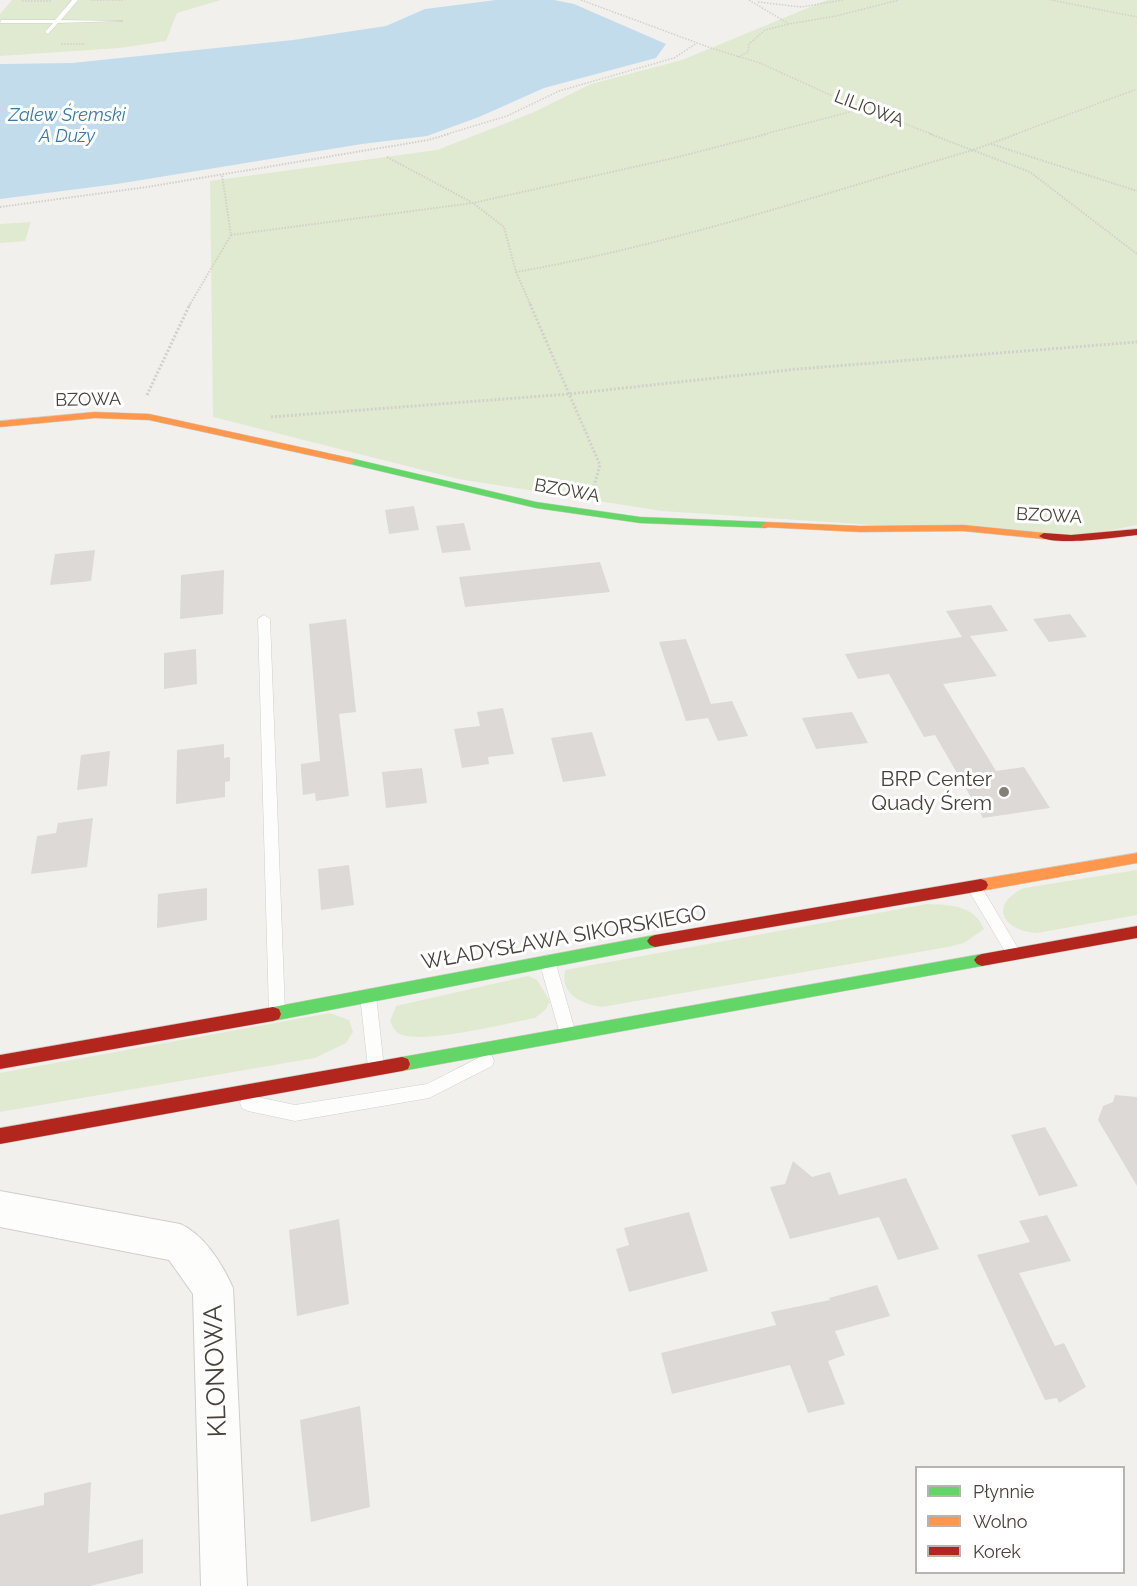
<!DOCTYPE html>
<html>
<head>
<meta charset="utf-8">
<style>
	body { margin:0 }
	#map { position:relative; width:1137px; height:1586px; overflow:hidden; background:#f2f0ed; font-family:Raleway,sans-serif }
	canvas { display:block }
	.legend { position:absolute; left:915px; top:1466px; width:210px; height:108px; box-sizing:border-box; background:#fff; border:2px solid #b6b3b0; margin:0; padding:8px 10px; list-style:none; font-size:18px; color:#48423a }
	.legend li { display:flex; align-items:center; gap:12px; height:30px }
	.legend b { width:30px; border:2px solid #b6b3b0 }
</style>
</head>
<body>
<div id="map">
<canvas width="1137" height="1586"></canvas>
<ul class="legend">
<li><b style="height:8px;background:#63d668"></b>Płynnie</li>
<li><b style="height:8px;background:#ff974d"></b>Wolno</li>
<li><b style="height:8px;background:#b3261e"></b>Korek</li>
</ul>
</div>
<script>
const g = document.querySelector('canvas').getContext('2d');
g.lineJoin = 'round';
function fillPath(path, color) { g.fillStyle = color; g.fill(path, 'evenodd'); }
function strokePath(path, color, width, dash) { g.strokeStyle = color; g.lineWidth = width; g.lineCap = dash ? 'butt' : 'round'; g.setLineDash(dash || []); g.stroke(path); }
function label(font, color, halo, rows, align = 'center') {
  g.font = font + ' Raleway,sans-serif'; g.lineWidth = 6; g.setLineDash([]); g.textBaseline = 'middle'; g.strokeStyle = halo; g.fillStyle = color; for (const [text, x, y, turn = 0] of rows) {
    g.save(); g.translate(x, y); g.rotate((+turn || 0) * Math.PI / 180); g.textAlign = isNaN(turn) ? turn : align; if (halo) g.strokeText(text, 0, 0); g.fillText(text, 0, 0); g.restore();
  }
}
const green = new Path2D(`
	M12 0H221L177 13 166 41 120 48 0 56V14Z
	M827 0H1137V525L1071 538 662 511 458 479 213 417 210 181 437 150 532 113 591 84 682 60Z
	M31 222 25 241 0 243V224Z
	M1137 870V915L1037 933C1003 931 988 905 1024 888Z
	M927 904C951 905 974 905 984 929L964 943 948 947 602 1007C582 1004 560 995 565 970Z
	M528 976 537 980 550 1001 546 1009 535 1018C508 1023 418 1046 398 1033 394 1030 392 1025 390 1021L396 1006Z
	M330 1013 349 1020 353 1032 346 1043 315 1058 0 1112V1073Z`);
const water = new Path2D(`
	M496 0H554L574 4 666 44 656 58 544 88 479 117 427 136 362 144 117 184 0 199V64L72 63 293 40 386 26 425 9Z`);
const building = new Path2D(`
	M414 506 419 530 389 534 385 510Z
	M464 523 471 550 442 553 436 526Z
	M95 550 91 581 50 585 55 554Z
	M600 562 610 592 465 607 459 577Z
	M224 570 223 614 180 619 181 575Z
	M991 605 1008 631 970 636 997 676 943 684 996 771 1024 767 1050 808 983 818 935 735 924 737 889 674 858 679 845 654 962 637 946 611Z
	M1070 614 1087 637 1049 642 1033 619Z
	M346 619 356 712 339 714 349 796 316 801 315 793 303 795 301 770V764L320 761 309 624Z
	M686 639 711 704 732 701 748 736 718 741 708 718 686 721 659 642Z
	M196 649 197 684 164 689V653Z
	M503 708 514 754 488 757 489 764 462 768 454 729 480 726 477 712Z
	M852 712 868 743 816 749 802 718Z
	M592 732 606 776 563 782 551 738Z
	M224 744V758L230 757V781L225 782V797L176 804 177 750Z
	M110 751 107 786 77 790 81 755Z
	M422 768 427 803 386 808 382 772Z
	M93 818 87 867 31 874 37 836 56 833 58 823Z
	M349 865 354 905 321 910 318 869Z
	M207 888V920L157 928 158 894Z
	M1115 1095 1137 1097V1186L1098 1120 1103 1106 1113 1102Z
	M1045 1127 1078 1186 1039 1196 1011 1135Z
	M793 1161 812 1177 830 1172 839 1195 906 1178 939 1249 898 1260 879 1217 790 1239 770 1187 785 1184Z
	M689 1212 708 1271 629 1292 616 1249 629 1245 624 1228Z
	M1047 1215 1071 1261 1019 1273 1055 1346 1064 1343 1086 1387 1059 1403 1057 1398 1045 1400 977 1255 1030 1242 1019 1221Z
	M339 1219 349 1304 297 1316 289 1230Z
	M877 1285 890 1316 835 1331 845 1355 828 1361 845 1404 808 1413 790 1365 672 1394 661 1353 776 1325 771 1312 830 1300 829 1298Z
	M360 1406 370 1507 311 1522 300 1420Z
	M91 1482 88 1553 143 1539V1573L90 1586H0V1515L44 1505V1493Z`);
const pathFar2 = new Path2D(`
	M91 0H123
	M581 0 711 48 760 63 837 98 934 135
	M749 0 789 24 836 16 899 0
	M1051 0 1137 17
	M22 1H51
	M758 2 801 7 843 0
	M61 44H84
	M738 57 748 52 749 44 765 30 789 24
	M444 135 507 116 559 91 674 58 697 43
	M761 135 865 108
	M1013 135 1137 89`);
const pathFar1 = new Path2D(`
	M930 134 1030 172 1137 254
	M991 144 1137 191
	M387 157 473 203 504 227 516 272 531 306
	M0 207 147 187 428 140 449 134
	M231 235 473 203 674 158 767 134
	M516 272C671 245 822 194 973 150L1017 134
	M189 306 231 235 222 175`);
const path = new Path2D(`
	M530 304 600 465 593 490
	M147 395 190 304
	M271 417 569 394 798 369 1137 342`);
const lane = new Path2D(`
	M72 0H78L61 20 123 21 58 23 48 34 45 32 53 23H0L1 20H55Z
	M264 615 270 619 285 1013 283 1018 277 1020 271 1018 269 1013 258 619Z
	M974 881 979 883 1019 950 1022 954 1019 958 1014 960 1009 958 969 891 967 887 969 883Z
	M547 955 552 957 555 961 576 1034 574 1039 568 1041 562 1039 560 1034 539 961 542 957Z
	M368 989 374 991 376 996 384 1067 382 1072 376 1074 370 1072 368 1067 360 996 362 991Z
	M486 1054 492 1056 494 1061 492 1066 429 1098 295 1121 248 1111 242 1108 240 1103 242 1098 248 1095 295 1105 427 1084Z`);
const street = new Path2D(`
	M0 1191 180 1224C204 1234 223 1265 233 1288L247 1586H201L193 1294 169 1260 0 1227Z`);
const fast = new Path2D(`
	M350 458 536 502 640 517 766 522 771 525 766 528 640 523 536 508 346 463V459Z
	M655 935 660 937 663 941 660 945 655 947 273 1021 267 1019 265 1014 267 1009 273 1007Z
	M982 954 987 956 990 960 987 964 982 966 402 1071 396 1069 394 1064 396 1059 402 1057Z`);
const slow = new Path2D(`
	M95 412 149 414 350 458 355 461 350 464 149 420 95 418 0 427V421Z
	M766 522 860 526 963 525 1044 533 1049 536 1044 539 963 531 860 532 762 527 761 525Z
	M1137 853V863L981 891 976 889 974 885 976 881 981 879Z`);
const jam = new Path2D(`
	M1137 529V535C1117 537 1053 547 1039 536L1044 533 1071 535Z
	M981 879 986 881 988 885 986 889 981 891 655 947 650 945 647 941 650 937 655 935Z
	M1137 926V938L982 966 977 964 974 960 977 956 982 954Z
	M273 1007 279 1009 281 1014 279 1019 273 1021 0 1069V1055Z
	M402 1057 408 1059 410 1064 408 1069 402 1071 0 1144V1128Z`);
const markers = [
	[1004,792,6,"#847f79"]
];
const farStreetnames = [
	["LILIOWA",869,109,21],
	["BZOWA",88,400,-1],
	["BZOWA",567,491,10],
	["BZOWA",1049,516,3]
];
const farWaternames = [
	["Zalew Śremski",67,116],
	["A Duży",67,137]
];
const poiNames = [
	["BRP Center",992,780],
	["Quady Śrem",992,804]
];
const streetNames = [
	["WŁADYSŁAWA SIKORSKIEGO",564,938,-10]
];
const nearStreetnames = [
	["KLONOWA",216,1371,-92]
];
fillPath(green, '#e0ead0');
fillPath(water, '#c2dcec');
fillPath(building, '#dcd9d6');
strokePath(lane, '#d0cecb', 1);
strokePath(street, '#d0cecb', 2);
strokePath(fast, '#d0cdc5', 1);
strokePath(slow, '#d0cdc5', 1);
strokePath(jam, '#d0cdc5', 1);
strokePath(pathFar2, '#d2d0cb', 1.5, [1.5, 1.5]);
strokePath(pathFar1, '#d2d0cb', 2, [1.5, 1.5]);
strokePath(path, '#d2d0cb', 3, [2, 2]);
fillPath(lane, '#fdfdfc');
fillPath(street, '#fdfdfc');
fillPath(fast, '#63d668');
fillPath(slow, '#ff974d');
fillPath(jam, '#b3261e');
for (const [x, y, r, color] of markers) { const dot = new Path2D(); dot.arc(x, y, r, 0, 2 * Math.PI); g.fillStyle = color; g.fill(dot); strokePath(dot, '#fff', 2); }
label('18px', '#48423a', '#fff', farStreetnames);
label('italic 18px', '#387aa5', '#fff', farWaternames);
label('21px', '#48423a', '#fff', poiNames, 'right');
label('21px', '#48423a', '#fff', streetNames);
label('26px', '#48423a', '#fff', nearStreetnames);
</script>
</body>
</html>
